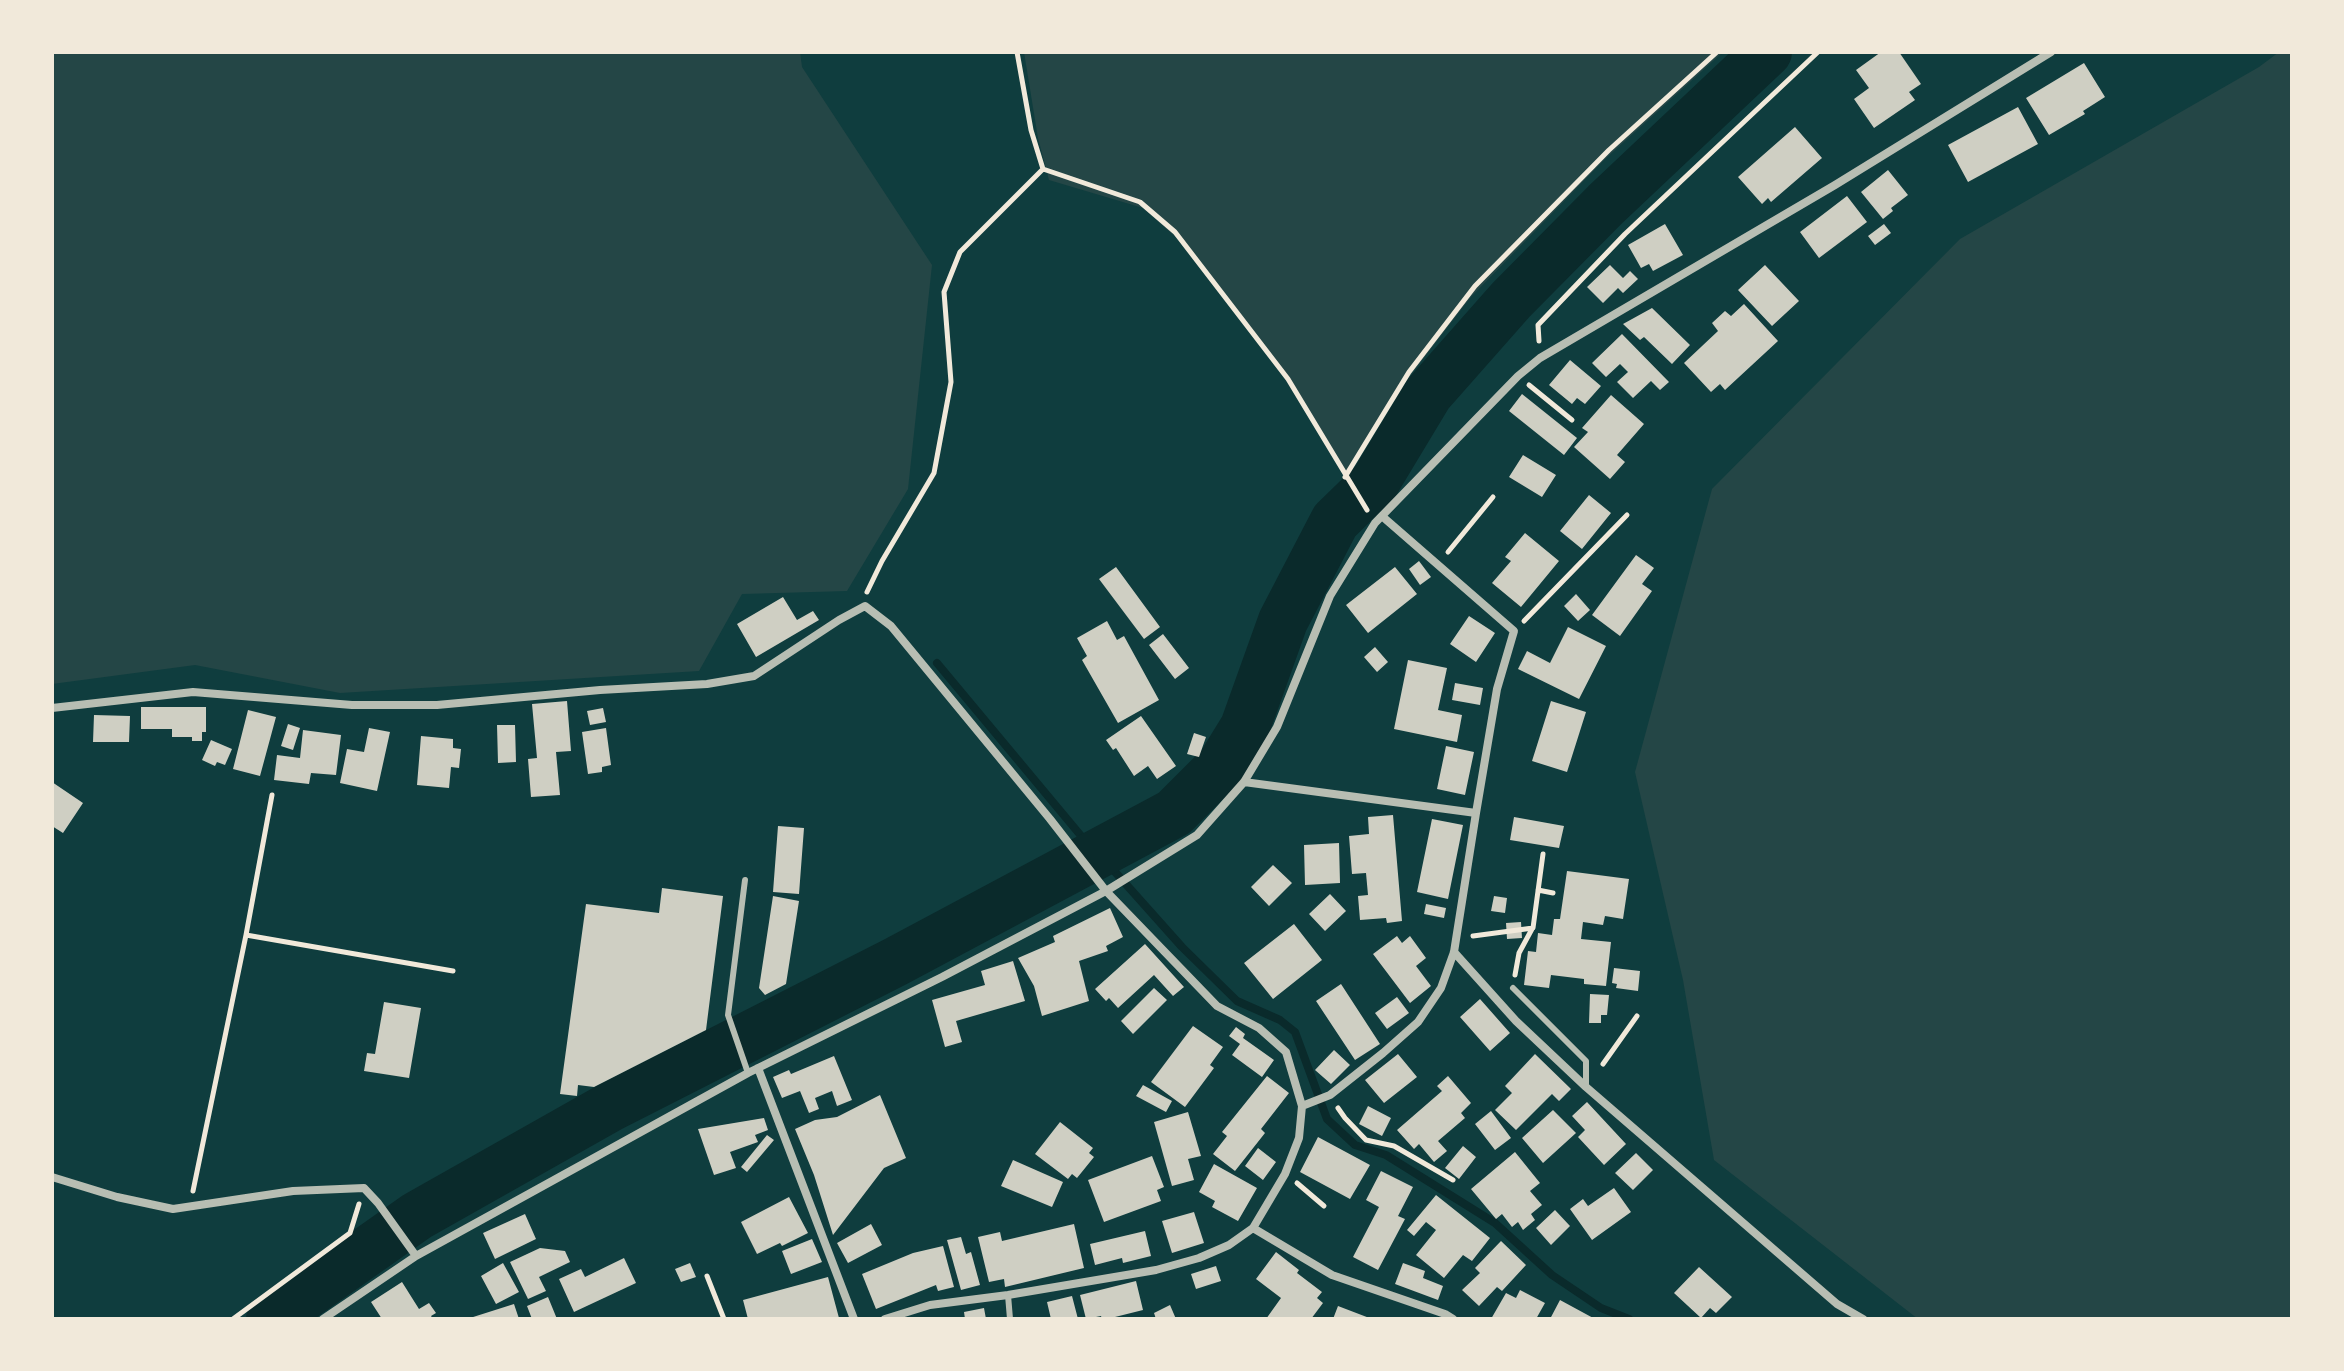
<!DOCTYPE html>
<html>
<head>
<meta charset="utf-8">
<style>
	body { margin:0 }
	#map { position:relative; width:2344px; height:1371px; overflow:hidden; background:#0f3d3e; font-family:Manrope,sans-serif }
	canvas { display:block }
	.frame { position:absolute; inset:0; border:54px solid #f1e9da; pointer-events:none }
</style>
</head>
<body>
<div id="map">
<canvas width="2344" height="1371"></canvas>
<div class="frame"></div>
</div>
<script>
const g = document.querySelector('canvas').getContext('2d');
g.lineJoin = 'round';
function fillPath(path, color) { g.fillStyle = color; g.fill(path, 'evenodd'); }
function strokePath(path, color, width, dash) { g.strokeStyle = color; g.lineWidth = width; g.lineCap = dash ? 'butt' : 'round'; g.setLineDash(dash || []); g.stroke(path); }
const green = new Path2D(`
	M52 52H800L802 67 932 265 908 489 847 591 742 594 699 671 340 693 195 665 52 684Z
	M1024 52H1723L1603 161 1470 298 1403 385 1347 477 1294 389 1179 240 1143 208 1049 180 1038 138Z
	M2279 52H2292V1319H1918L1714 1160 1683 980 1635 772 1712 489 1960 239 2259 67Z`);
const stream = new Path2D(`
	M937 663 1097 855
	M1099 854 1182 947 1237 1001 1280 1020 1295 1032 1327 1119 1355 1145 1386 1155 1495 1223 1552 1275 1601 1308 1629 1319`);
const river = new Path2D(`
	M271 1319 417 1216 610 1107 895 962 1174 813 1221 766 1245 727 1283 621 1335 521 1375 482 1428 394 1511 300 1606 204 1767 52`);
const building = new Path2D(`
	M1881 52H1899L1921 84 1909 92 1915 100 1874 128 1854 99 1869 88 1856 70Z
	M2084 63 2105 97 2083 111 2085 114 2049 135 2026 98Z
	M2018 107 2038 144 1968 182 1948 145Z
	M1795 127 1822 158 1771 202 1768 198 1762 204 1738 177Z
	M1888 170 1908 195 1891 208 1893 211 1883 219 1861 192Z
	M1847 196 1867 222 1819 258 1800 232Z
	M1665 224 1683 255 1653 271 1649 264 1641 268 1628 245Z
	M1884 224 1891 233 1875 245 1868 236Z
	M1610 265 1623 278 1630 271 1638 279 1623 293 1618 288 1603 303 1587 287Z
	M1765 265 1799 301 1772 326 1738 290Z
	M1744 304 1778 341 1725 390 1720 384 1711 392 1684 363 1718 331 1712 323 1725 311 1731 316Z
	M1652 308 1690 345 1672 364 1644 337 1640 340 1623 324Z
	M1622 334 1669 382 1660 390 1651 381 1633 398 1617 382 1628 372 1620 364 1606 377 1592 363Z
	M1570 360 1601 386 1585 404 1577 398 1572 404 1549 385Z
	M1522 394 1577 438 1564 455 1509 411Z
	M1611 395 1644 424 1617 455 1625 462 1610 479 1574 447 1588 432 1582 428Z
	M1523 455 1556 475 1542 497 1509 477Z
	M1589 495 1611 513 1582 549 1560 531Z
	M1525 533 1559 561 1521 607 1492 583 1511 561 1505 557Z
	M1636 555 1654 568 1642 584 1652 591 1620 636 1592 615Z
	M1419 561 1431 577 1420 585 1409 569Z
	M1116 567 1160 627 1144 639 1099 579Z
	M1395 567 1417 594 1368 633 1346 605Z
	M1576 594 1590 610 1578 621 1564 606Z
	M783 597 797 620 813 611 819 620 756 657 737 624Z
	M1469 616 1495 633 1476 662 1450 644Z
	M1107 621 1117 640 1124 636 1159 700 1118 723 1082 660 1087 656 1077 638Z
	M1568 627 1606 646 1579 699 1518 669 1527 651 1550 663Z
	M1163 634 1189 668 1175 679 1149 645Z
	M1375 647 1388 662 1377 672 1364 657Z
	M1408 660 1447 668 1438 710 1462 715 1457 742 1394 729Z
	M1455 683 1483 688 1480 705 1452 700Z
	M567 701 571 751 556 752 560 795 531 797 528 759 537 758 532 704Z
	M1551 701 1586 712 1567 772 1532 761Z
	M141 707H206V732H202V741H192V737H172V729H141Z
	M603 708 606 722 590 725 587 711Z
	M248 710 276 717 260 776 233 769Z
	M94 715 130 716 129 742H93Z
	M1141 716 1176 766 1157 779 1148 766 1134 776 1116 748 1113 750 1106 740Z
	M288 724 300 728 293 750 281 746Z
	M497 725H515L516 762 498 763Z
	M369 728 390 732 377 791 340 783 347 749 364 752Z
	M606 728 611 765 602 767V772L588 774 582 732Z
	M303 730 341 735 336 775 311 773 309 784 274 780 277 755 300 758Z
	M1194 733 1206 737 1199 757 1187 754Z
	M421 736 453 739V748L461 749 459 768 451 767 449 788 417 785Z
	M211 740 232 749 225 765 217 762 215 766 202 760Z
	M1446 746 1474 752 1465 795 1437 789Z
	M52 782 83 803 63 833 52 826Z
	M1393 815 1402 921 1387 923 1386 918 1360 920 1358 896 1368 895 1366 873 1352 874 1349 836 1369 834 1368 817Z
	M1514 817 1564 826 1559 848 1510 840Z
	M1432 819 1463 825 1448 899 1417 892Z
	M778 826 804 828 799 894 773 892Z
	M1339 843 1340 883 1305 885 1304 845Z
	M1273 865 1292 883 1269 906 1251 887Z
	M1567 871 1629 879 1623 919 1605 916 1603 925 1583 922 1581 939 1611 942 1606 986 1584 984V979L1551 975 1549 988 1524 985 1528 951 1536 952 1538 933 1552 935 1554 919H1560Z
	M662 888 723 896 706 1030 594 1087 578 1085 577 1096 560 1094 586 904 659 913Z
	M1330 894 1346 911 1325 931 1309 914Z
	M773 896 799 901 786 984 765 995 759 988Z
	M1494 896 1507 898 1505 913 1491 911Z
	M1426 904 1446 908 1444 918 1424 914Z
	M1110 908 1123 937 1106 946 1108 951 1079 961 1089 1001 1042 1016 1034 986 1018 958 1055 942 1053 936Z
	M1521 922 1522 938 1507 939 1506 923Z
	M1294 924 1322 960 1273 999 1244 963Z
	M1397 936 1402 943 1410 936 1426 958 1416 966 1431 986 1410 1003 1373 954Z
	M1145 944 1184 987 1173 996 1154 975 1118 1008 1109 998 1106 1001 1095 989Z
	M1013 961 1025 1001 956 1021 962 1042 945 1047 932 1000 985 985 981 971Z
	M1614 968 1640 971 1638 991 1616 988 1617 984 1612 983Z
	M1341 984 1380 1044 1355 1060 1316 1001Z
	M1154 988 1167 1000 1133 1034 1121 1021Z
	M1590 994 1609 995 1607 1015H1601V1023H1589Z
	M1397 997 1409 1013 1387 1029 1375 1013Z
	M1480 999 1510 1033 1490 1051 1460 1017Z
	M384 1002 421 1008 409 1078 364 1071 367 1053 375 1054Z
	M1193 1026 1223 1047 1210 1065 1214 1068 1185 1107 1151 1082Z
	M1236 1027 1245 1034 1243 1038 1274 1060 1262 1077 1232 1055 1240 1044 1229 1036Z
	M1334 1050 1350 1065 1331 1084 1315 1070Z
	M1398 1054 1417 1077 1384 1103 1365 1080Z
	M1535 1054 1571 1089 1559 1101 1552 1094 1516 1130 1495 1110 1512 1093 1505 1086Z
	M834 1056 852 1100 837 1106 832 1091 815 1098 819 1109 809 1113 800 1091 782 1098 773 1077 789 1070 791 1074Z
	M1267 1076 1289 1093 1261 1129 1265 1133 1235 1171 1213 1154 1227 1136 1222 1132Z
	M1448 1076 1471 1103 1461 1113 1465 1118 1438 1141 1447 1151 1434 1162 1419 1144 1414 1149 1397 1130 1442 1091 1437 1086Z
	M1143 1085 1172 1101 1166 1112 1136 1096Z
	M880 1095 906 1158 884 1168 833 1235 814 1175 795 1129 815 1120 837 1117Z
	M1587 1102 1626 1144 1604 1165 1578 1137 1585 1130 1572 1116Z
	M1368 1106 1391 1118 1382 1136 1359 1124Z
	M1553 1110 1576 1133 1543 1163 1522 1138Z
	M1491 1111 1511 1138 1495 1150 1475 1124Z
	M1188 1112 1201 1156 1188 1159 1194 1180 1172 1186 1154 1122Z
	M764 1118 768 1130 755 1135 758 1142 730 1152 736 1168 714 1175 698 1129Z
	M1060 1122 1093 1148 1089 1153 1094 1157 1077 1178 1072 1174 1068 1179 1035 1154Z
	M767 1135 774 1140 747 1172 741 1167Z
	M1318 1137 1370 1165 1350 1199 1300 1172Z
	M1463 1146 1476 1157 1459 1179 1445 1168Z
	M1258 1148 1276 1162 1263 1180 1245 1166Z
	M1515 1152 1540 1183 1530 1191 1542 1205 1531 1214 1535 1220 1523 1230 1518 1222 1512 1227 1502 1214 1496 1219 1471 1189Z
	M1636 1153 1653 1170 1633 1190 1615 1173Z
	M1152 1156 1164 1187 1157 1190 1161 1201 1104 1222 1088 1180Z
	M1013 1160 1063 1182 1052 1207 1001 1186Z
	M1214 1164 1257 1188 1238 1221 1212 1207 1215 1201 1199 1192Z
	M1381 1171 1413 1187 1398 1216 1405 1219 1378 1270 1353 1257 1379 1207 1366 1200Z
	M1614 1188 1631 1212 1592 1240 1570 1209 1583 1199 1588 1206Z
	M1436 1195 1490 1238 1472 1261 1463 1255 1444 1278 1416 1255 1436 1230 1426 1222 1414 1236 1407 1230Z
	M789 1197 808 1233 782 1246 780 1243 757 1254 741 1222Z
	M1555 1210 1570 1226 1551 1245 1536 1228Z
	M1194 1212 1204 1243 1172 1253 1162 1221Z
	M525 1214 536 1239 495 1259 483 1233Z
	M871 1224 882 1245 848 1263 837 1243Z
	M1074 1224 1084 1268 1005 1287 1004 1279 989 1282 978 1237 1000 1232 1002 1241Z
	M1145 1231 1151 1256 1123 1263 1122 1258 1095 1265 1090 1244Z
	M961 1237 966 1254 971 1252 980 1285 961 1290 947 1240Z
	M812 1239 822 1262 791 1274 782 1251Z
	M1501 1241 1526 1265 1502 1291 1497 1287 1479 1306 1462 1290 1480 1273 1475 1268Z
	M943 1246 954 1287 938 1291 936 1285 876 1309 862 1274 913 1253Z
	M540 1248 565 1251 570 1262 539 1277 546 1291 528 1299 510 1262Z
	M1276 1252 1299 1270 1297 1273 1322 1292 1317 1298 1323 1303 1311 1319H1266L1281 1298 1256 1279Z
	M624 1258 636 1283 574 1312 559 1279 581 1269 585 1277Z
	M503 1263 519 1292 496 1304 481 1276Z
	M690 1263 696 1277 681 1282 675 1269Z
	M1403 1263 1425 1271 1423 1278 1443 1286 1438 1300 1395 1284Z
	M1216 1266 1221 1281 1196 1289 1191 1274Z
	M1699 1267 1732 1297 1716 1313 1710 1308 1701 1318 1674 1293Z
	M828 1277 839 1318 748 1319 743 1300Z
	M1136 1281 1143 1310 1107 1319H1102L1101 1316 1086 1319 1080 1295Z
	M402 1282 419 1309 429 1303 436 1313 431 1316 433 1319H382L371 1302Z
	M1520 1290 1545 1303 1536 1319H1491L1506 1293 1516 1298Z
	M1072 1296 1078 1319H1051L1047 1302Z
	M548 1297 557 1319H532L527 1306Z
	M1560 1300 1595 1319H1550Z
	M514 1304 519 1319H470V1318Z
	M1170 1305 1176 1319H1156L1154 1313Z
	M1338 1306 1372 1319H1333Z
	M984 1308 986 1319H965L964 1312Z`);
const path = new Path2D(`
	M1017 52 1031 130 1043 169
	M1043 169 1140 202 1175 232 1288 379 1367 510
	M1539 341 1538 325 1625 234 1818 52
	M1529 385 1572 420
	M1345 477 1409 372 1475 286 1609 150 1717 52
	M1448 552 1493 497
	M867 592 882 561 934 473 951 382 944 292 960 252 1043 169
	M1524 621 1627 515
	M1538 890 1553 893
	M246 935 453 971
	M1473 936 1533 928 1543 854
	M1515 975 1519 953 1532 929
	M1603 1064 1637 1016
	M1338 1108 1345 1118 1366 1140 1394 1146 1453 1180
	M1297 1183 1324 1206
	M193 1191 246 935 272 795
	M707 1276 724 1319
	M233 1319 350 1233 359 1204`);
const service = new Path2D(`
	M745 880 728 1015 748 1073
	M1513 988 1586 1061V1087
	M1008 1295 1010 1319`);
const minor = new Path2D(`
	M52 708 193 692 352 705H437L600 690 707 684 754 676 839 620 865 606 891 626 1050 819 1106 891 1217 1006 1259 1028 1286 1052 1302 1106 1299 1138 1285 1174 1253 1228 1229 1245 1199 1258 1156 1270 1008 1295 930 1305 885 1319
	M1244 782 1476 813 1497 689 1514 631 1383 517
	M1454 952 1516 1021 1586 1087 1837 1304 1863 1319
	M758 1068 854 1319
	M1302 1106 1330 1095 1383 1053 1418 1022 1441 988 1454 952 1476 813
	M52 1177 117 1197 173 1209 293 1191 364 1188 378 1203 416 1256
	M1253 1228 1332 1275 1445 1314 1453 1319
	M323 1319 416 1256 748 1073 942 977 1106 891 1197 835 1244 782 1277 727 1330 596 1375 523 1518 376 1540 358 1835 185 2051 52`);
fillPath(green, '#244646');
strokePath(stream, '#0a2a2b', 8);
strokePath(river, '#0a2a2b', 50);
fillPath(building, '#cfcfc3');
strokePath(path, '#f1e9da', 5);
strokePath(service, '#b8beb3', 6);
strokePath(minor, '#b8beb3', 8);
</script>
</body>
</html>
